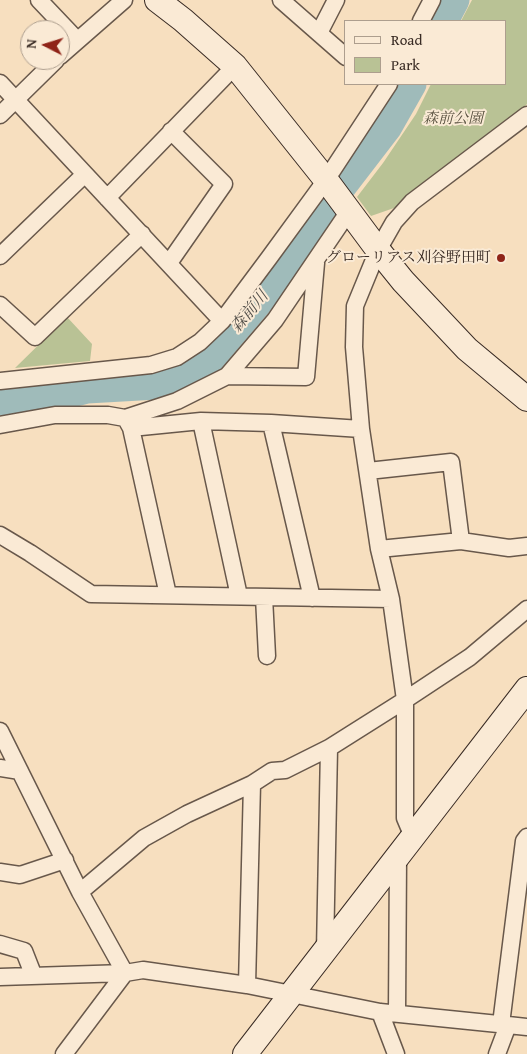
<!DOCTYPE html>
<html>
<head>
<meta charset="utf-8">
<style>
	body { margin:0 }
	#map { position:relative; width:527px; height:1054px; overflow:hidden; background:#f7dfbf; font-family:"Gentium Book Plus",serif }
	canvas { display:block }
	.legend { position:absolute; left:344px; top:20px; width:162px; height:65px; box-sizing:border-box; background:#faead5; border:1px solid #ad9e8e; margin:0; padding:6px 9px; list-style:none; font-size:15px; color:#392b24 }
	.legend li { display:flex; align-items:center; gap:10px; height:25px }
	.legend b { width:25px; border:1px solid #ad9e8e }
	.north { position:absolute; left:20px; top:20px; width:50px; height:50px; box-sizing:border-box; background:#faead5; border:1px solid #ad9e8e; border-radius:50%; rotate:275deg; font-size:14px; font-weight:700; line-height:20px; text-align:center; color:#392b24 }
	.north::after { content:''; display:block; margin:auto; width:18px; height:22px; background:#8f2418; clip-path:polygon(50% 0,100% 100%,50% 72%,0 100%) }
</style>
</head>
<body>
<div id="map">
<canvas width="527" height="1054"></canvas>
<ul class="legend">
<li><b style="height:6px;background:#faead5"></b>Road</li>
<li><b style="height:14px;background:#b9c295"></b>Park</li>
</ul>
<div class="north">N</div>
</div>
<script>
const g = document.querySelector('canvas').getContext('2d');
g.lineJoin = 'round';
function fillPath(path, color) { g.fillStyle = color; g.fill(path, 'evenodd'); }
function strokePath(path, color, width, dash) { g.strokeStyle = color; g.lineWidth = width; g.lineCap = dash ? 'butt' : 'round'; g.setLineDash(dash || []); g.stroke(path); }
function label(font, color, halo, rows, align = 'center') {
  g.font = font + ' "Gentium Book Plus","Noto Serif JP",serif'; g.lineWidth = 4; g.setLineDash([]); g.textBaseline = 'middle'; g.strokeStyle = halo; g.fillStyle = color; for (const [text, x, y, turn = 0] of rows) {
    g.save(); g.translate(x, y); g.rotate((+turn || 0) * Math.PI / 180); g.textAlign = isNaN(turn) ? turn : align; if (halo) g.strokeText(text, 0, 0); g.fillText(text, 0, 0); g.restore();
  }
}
const green = new Path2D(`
	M472 0H527V104L516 115 427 186 394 208 371 216 357 197 383 163 416 114 431 84H506V21H461Z
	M67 317 92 344 90 361 15 368Z`);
const river = new Path2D(`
	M444 21 455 0
	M0 401 53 398 87 389 157 385 180 379 206 364 285 271 324 210 387 128 412 84`);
const street = new Path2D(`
	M39 0 77 40
	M281 0 346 57
	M421 21 432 0
	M319 33 336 0
	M60 56 124 0
	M0 83 222 321
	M0 115 56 60
	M107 198 235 66
	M0 256 85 174
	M169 263 224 184 171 131
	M0 305 35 337 142 234
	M227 376 306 377 316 263
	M0 381 151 365 177 357 200 342 222 321 269 258 326 180 389 84
	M126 419 131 428 168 595
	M201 421 239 596
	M271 423 312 598
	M0 425 55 415H108L125 418 177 401 227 376 275 320 349 211
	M131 428 201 421 271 423 361 429
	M368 471 451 462 461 541
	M0 535 30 553 91 594 391 599
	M379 549 461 541 509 548 527 546
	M264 597 267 656
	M0 731 80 892 125 973 0 977
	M0 768 20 771
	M413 837 405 818V700L391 599 379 549 361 429 354 347 355 306 378 250 394 222 412 202 527 115
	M0 872 20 875 65 860
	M80 892 144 838 187 814 252 784 272 771 285 770 329 748 405 700 470 657 527 609
	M0 944 24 951 33 974
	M325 951 329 748
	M247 985 252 784
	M380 1012 396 1054
	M397 1013 398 857
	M501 1024 524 841 527 837
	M64 1054 125 973 143 970 247 985 380 1012 508 1025
	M497 1054 508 1025 527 1027`);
const secondary = new Path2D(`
	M157 0 183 20 235 66 326 180 378 250 403 281 467 349 527 399
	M245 1054 527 689`);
const markers = [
	[501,258,5,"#8f2418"]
];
const parkNames = [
	["森前公園",453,119]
];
const poiNames = [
	["グローリアス刈谷野田町",491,258]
];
const waterNames = [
	["森前川",250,312,-50]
];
fillPath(green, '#b9c295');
strokePath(river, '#9fbbba', 29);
strokePath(street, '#68584b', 19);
strokePath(secondary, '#392b24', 26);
strokePath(street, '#faead5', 16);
strokePath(secondary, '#faead5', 24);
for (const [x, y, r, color] of markers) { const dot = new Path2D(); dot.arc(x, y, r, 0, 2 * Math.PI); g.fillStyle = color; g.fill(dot); strokePath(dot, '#faead5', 2); }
label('italic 15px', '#595140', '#faead5', parkNames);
label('15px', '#392b24', '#faead5', poiNames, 'right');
label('italic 16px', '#524f4a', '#faead5', waterNames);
</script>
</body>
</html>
